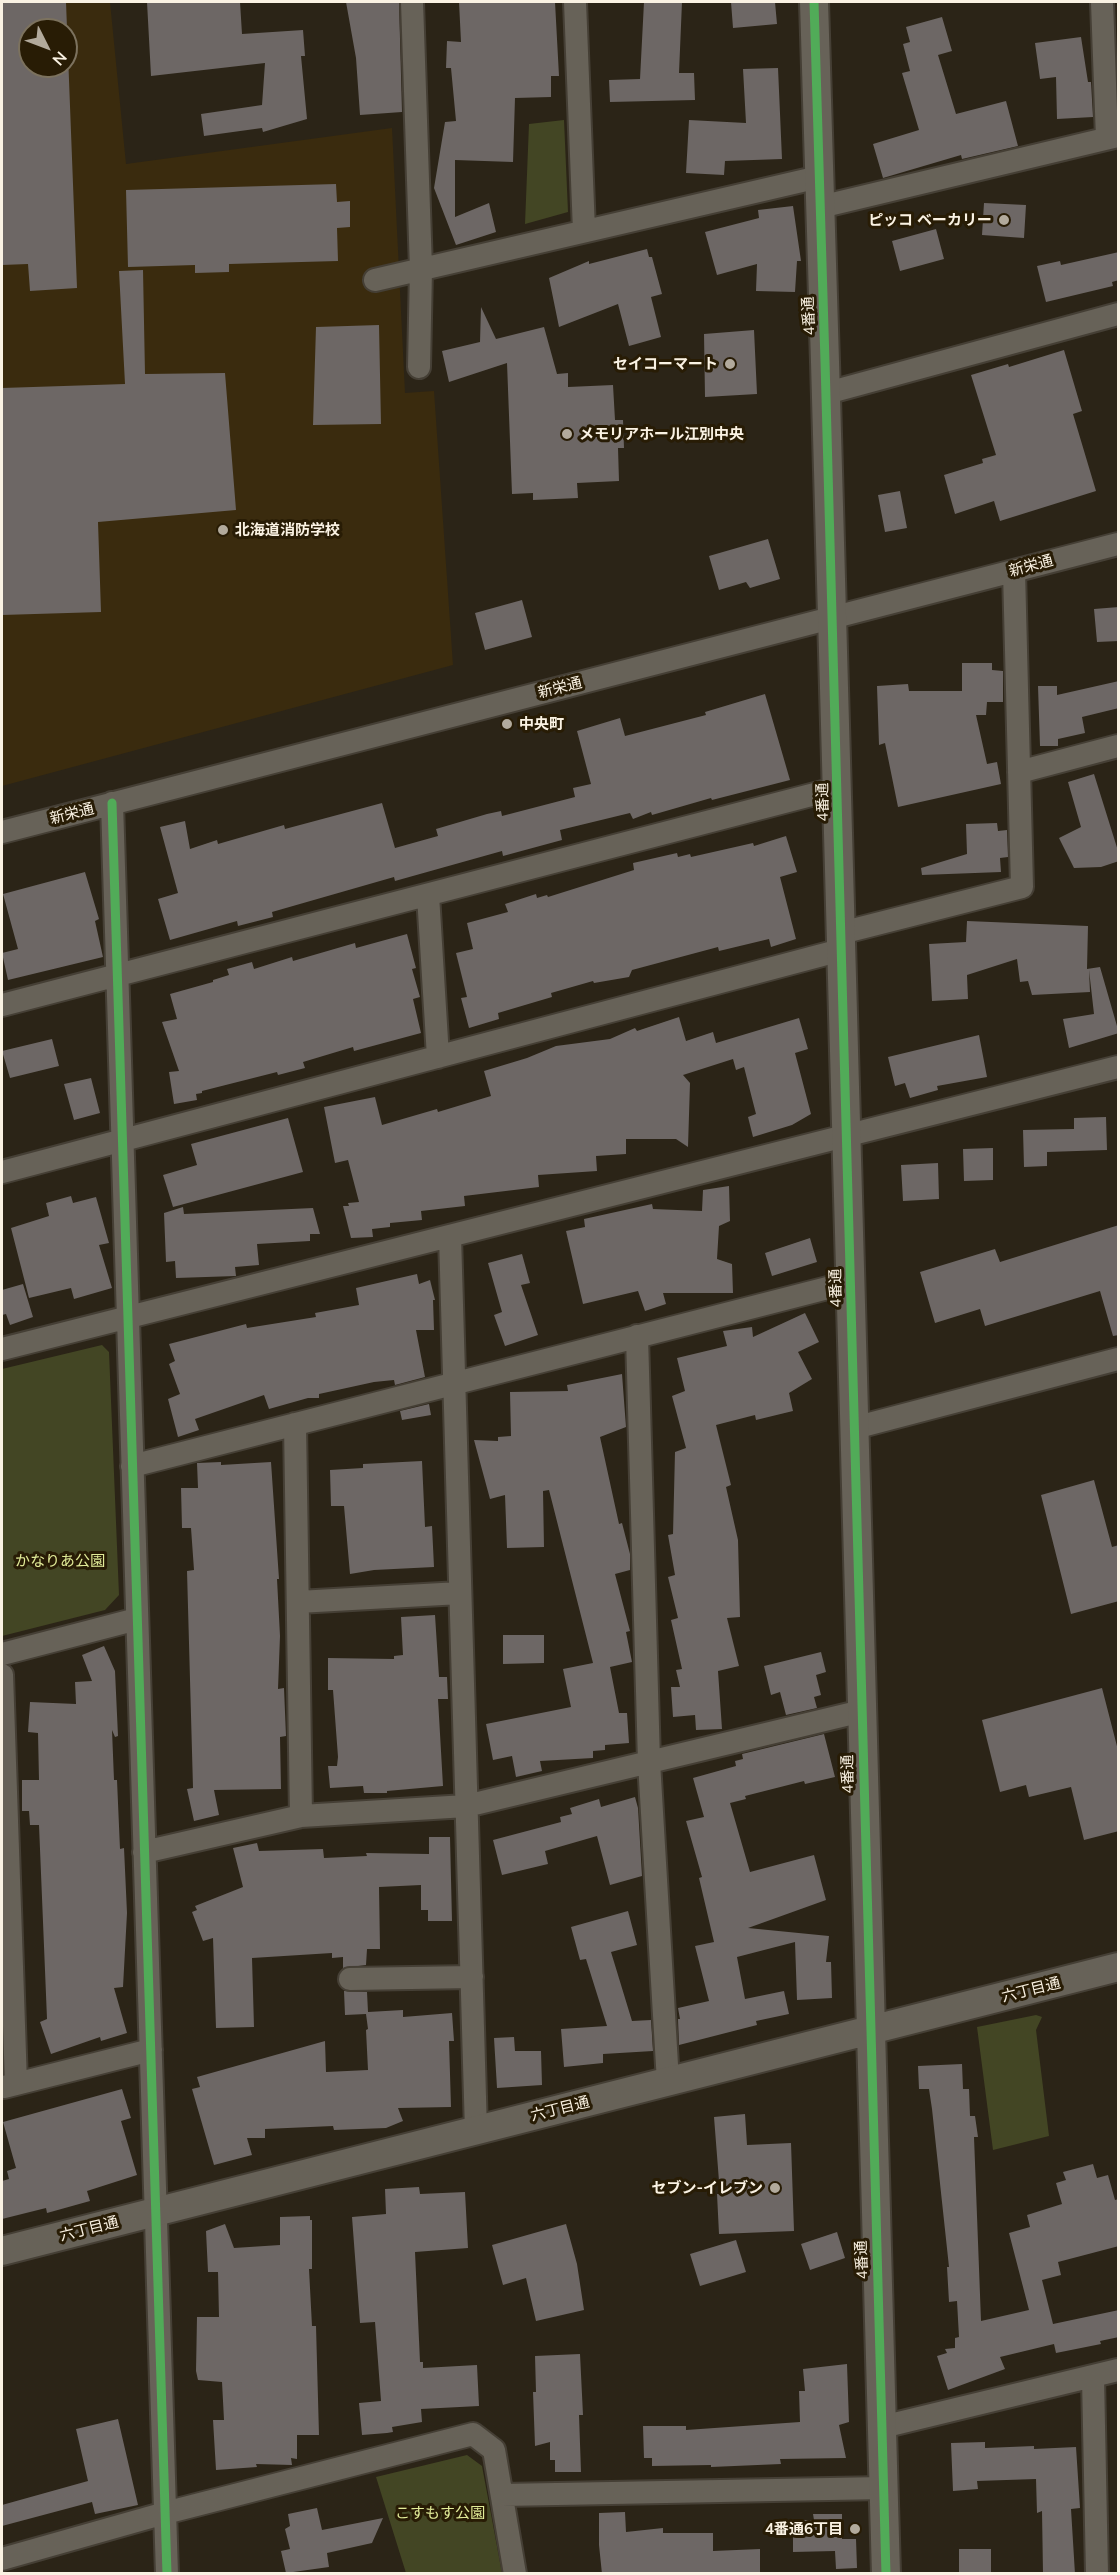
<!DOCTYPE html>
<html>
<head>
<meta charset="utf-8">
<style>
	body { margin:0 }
	#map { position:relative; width:1120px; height:2575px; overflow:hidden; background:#2b2417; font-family:Mulish,sans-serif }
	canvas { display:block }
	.frame { position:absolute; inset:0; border:3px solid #faf2e3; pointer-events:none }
	.north { position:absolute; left:18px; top:18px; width:60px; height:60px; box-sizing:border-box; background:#281c05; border:2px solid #7c725e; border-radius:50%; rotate:132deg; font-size:16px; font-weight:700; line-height:24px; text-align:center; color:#faf2e3 }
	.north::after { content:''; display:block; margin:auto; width:21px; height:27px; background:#b2aa9c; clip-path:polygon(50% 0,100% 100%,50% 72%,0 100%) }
</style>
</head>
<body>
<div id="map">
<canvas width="1120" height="2575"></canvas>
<div class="frame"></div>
<div class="north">N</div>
</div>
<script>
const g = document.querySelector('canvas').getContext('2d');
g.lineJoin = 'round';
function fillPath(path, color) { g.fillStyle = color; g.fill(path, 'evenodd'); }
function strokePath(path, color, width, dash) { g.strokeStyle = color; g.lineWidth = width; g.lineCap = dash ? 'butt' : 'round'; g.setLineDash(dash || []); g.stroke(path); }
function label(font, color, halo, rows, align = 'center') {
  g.font = font + ' Mulish,"Noto Sans JP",sans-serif'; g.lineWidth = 6; g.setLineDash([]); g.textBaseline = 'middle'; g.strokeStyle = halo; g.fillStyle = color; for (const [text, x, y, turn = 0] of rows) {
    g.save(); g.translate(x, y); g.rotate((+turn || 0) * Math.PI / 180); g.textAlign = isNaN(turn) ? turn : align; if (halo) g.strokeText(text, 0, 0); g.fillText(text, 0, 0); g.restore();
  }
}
const built = new Path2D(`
	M2 2H110L126 164 392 128 405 393 434 391 453 665 2 786ZM30 30H66V66H30Z`);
const green = new Path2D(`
	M564 120 568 212 525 224 529 124Z
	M102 1345 109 1352 119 1595 105 1610 2 1636V1369Z
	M1036 2015 1042 2017 1036 2030 1049 2136 993 2150 977 2027Z
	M467 2455 482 2466 502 2573H406L376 2477Z`);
const building = new Path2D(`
	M2 2H66L77 288 30 291 28 264 2 265ZM30 30H66V66H30Z
	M147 2H240L242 34 303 30 305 56H301L307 119 263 132 262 128 204 136 201 114 262 105 265 63 151 76Z
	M346 2H399L402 112 360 115 356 58Z
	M459 2H555L559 76H551V97L515 98 513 162 455 160V217L489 203 496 232 456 245 434 188 445 122 456 121 451 68H446L447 41 461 42Z
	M644 2H682L679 73H694L695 100 610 102 609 80 640 79Z
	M731 2H775L777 24 733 28Z
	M942 17 952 51 938 55 956 114 1006 101 1018 146 962 159 961 155 883 178 873 144 919 130 902 73 910 71 903 44 910 42 906 27Z
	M1081 37 1088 82H1091L1093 117 1057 119 1056 77 1040 79 1035 43Z
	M778 68 782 159 725 161 724 175 686 173 689 120 746 123 743 69Z
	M336 184 337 202 350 201V227L337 228 338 261 229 264V272L195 273V265L128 267 126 190Z
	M984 203 1026 205 1024 238 982 235Z
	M793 206 801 261H797L795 292 756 291 757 264 717 275 705 232 759 218 758 210Z
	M936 229 944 259 900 271 892 241Z
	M647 249 649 257H652L662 294 651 297 661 337 629 346 618 304 559 327 549 278 589 261V264Z
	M1119 252V280L1112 282 1113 286 1046 302 1037 266 1060 261 1061 265Z
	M143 270 145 374 225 373 236 510 98 522 101 612 2 615V388L125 384 119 271Z
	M481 307 496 339 544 327 557 374 568 373V387L613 385 615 420H623L624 448H618L619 481 577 483 578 498 533 500V493L512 494 507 363 449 382 442 351 480 342Z
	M379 325 381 424 313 425 316 327Z
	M754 330 757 394 705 397 704 334Z
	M1064 350 1082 411 1073 414 1096 491 1000 521 994 501 955 514 944 475 983 463 982 459 996 455 971 375 1008 364 1009 367Z
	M900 491 907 528 885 532 878 495Z
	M768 539 780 579 750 588 746 582 719 590 709 556Z
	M522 600 532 637 485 650 475 613Z
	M1119 607V641L1097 642 1094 609Z
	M962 663H992V670L1003 671V702H987L986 715H976L987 764 997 762 1001 784 898 807 885 743 879 745 877 686 908 684 909 691H962Z
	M1119 681V708L1082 717 1085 733 1058 739V746H1040L1038 686H1057V695Z
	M765 694 790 780 712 800 711 798 652 815 651 812 633 819 630 813 560 830 562 840 503 856 502 851 395 881 394 877 272 912 273 917 238 926 237 921 170 940 158 899 178 893 160 827 185 821 190 849 217 840 218 844 284 825 285 829 382 803 395 848 438 836 436 829 487 814 501 811 502 816 575 797 573 788 591 784 577 731 620 718 625 736 706 715 705 712Z
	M1094 774 1119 854V861L1101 867 1074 868 1059 838 1081 827 1068 782Z
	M997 823 998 831 1007 830 1008 857 1000 858 1001 872 922 875 921 868 967 854 966 824Z
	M786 836 797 872 780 877 796 939 771 947 769 939 719 951 718 947 632 970 629 977 594 983 593 981 551 993 552 997 498 1013 499 1019 469 1028 461 998 467 997 456 953 473 949 467 923 508 912 505 904 536 894 537 898 547 895 548 897 634 870 633 863 677 853 678 857 690 854 691 857 753 843 754 846Z
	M85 872 99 919 95 921 103 957 8 980 2 953 18 949 3 894Z
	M967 921 1088 926 1087 969 1100 967 1119 1033 1069 1048 1063 1019 1094 1014 1089 970 1090 992 1032 995 1028 981 1020 982 1017 959 967 975 968 999 932 1001 929 944 966 942Z
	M407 934 416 968 412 969 420 997 413 999 421 1033 354 1051 353 1047 303 1062 305 1068 278 1075 277 1072 202 1091V1093L196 1094 197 1100 174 1104 169 1072 179 1071 162 1022 177 1019 170 994 213 982V980L229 975 227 969 252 962 254 969 292 957 293 961 355 943 356 948Z
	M679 1017 686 1041 713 1032 716 1043 799 1018 808 1049 795 1053 811 1114 792 1125 753 1137 748 1117 756 1114 744 1067 736 1070 733 1059 683 1075 690 1083 688 1147 676 1139H626V1154L596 1156 597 1171 538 1175 539 1187 464 1196 465 1206 421 1211 422 1220 390 1223V1227L372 1229 373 1237 351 1238 343 1206H349L348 1203 359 1202 348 1160 335 1163 324 1107 375 1097 382 1125 437 1109 438 1112 491 1096 484 1071 527 1058 556 1046 610 1039 635 1028 637 1031Z
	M979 1035 987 1077 937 1086 938 1090 910 1098 905 1083 895 1086 888 1057Z
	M52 1039 59 1066 10 1078 2 1051Z
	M91 1078 100 1113 74 1120 64 1084Z
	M1106 1117 1107 1150 1047 1152V1166L1024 1167 1023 1130 1074 1129V1118Z
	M288 1118 303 1172 173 1207 163 1175 197 1165 191 1144Z
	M993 1148V1180L964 1181 963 1149Z
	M938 1163 939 1199 903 1201 901 1165Z
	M729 1186 730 1221 719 1226 717 1259 732 1264 733 1293H663L666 1304 645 1311 638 1291 583 1304 566 1231 585 1227 584 1219 652 1204 653 1209 702 1211 703 1190Z
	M71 1196 73 1203 96 1197 109 1243 99 1245 112 1288 74 1299 71 1288 29 1298 11 1228 49 1216 46 1203Z
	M183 1207 184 1214 313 1208 320 1234H310V1241L257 1244 259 1265 235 1267 236 1276 176 1278 175 1261 166 1262 164 1213Z
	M1119 1225V1335L1113 1336 1100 1291 985 1326 980 1309 935 1323 920 1272 995 1249 1000 1262Z
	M810 1238 817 1262 772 1276 765 1253Z
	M522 1254 530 1283 521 1285 538 1335 505 1346 494 1315 502 1312 488 1263Z
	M417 1274 419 1284 430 1280 435 1300H433L434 1330H416L425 1377 395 1385 394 1380 374 1382 319 1394V1398H308L269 1409 264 1395 195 1419 199 1430 178 1437 168 1399 180 1394 169 1364 175 1361 169 1344 246 1324 247 1328 316 1317 315 1313 359 1305 356 1288Z
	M23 1284 33 1317 10 1325 6 1314 2 1315V1290Z
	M805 1313 819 1342 798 1352 812 1379 789 1393 793 1411 756 1420 755 1415 716 1425 731 1485 726 1487 738 1540 740 1617 727 1618 739 1666 718 1671 722 1729 696 1730 695 1715 673 1717 671 1687H680L676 1670 682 1669 671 1620 678 1618 668 1577 675 1575 668 1535 673 1534 675 1452 686 1448 672 1396 685 1391 677 1358 727 1346 723 1331 752 1327 753 1337Z
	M622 1374 626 1427 600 1437 619 1524 622 1523 630 1554V1570L615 1574 630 1631 626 1632 632 1662 610 1667 619 1713H627L629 1743 605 1745V1750L593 1751V1758L540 1761 542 1771 516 1777 512 1756 493 1760 486 1724 571 1707 563 1669 593 1663 549 1490 543 1491 544 1547 507 1548 505 1495 490 1499 474 1440 498 1441V1437L511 1436 510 1392 568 1391 567 1385Z
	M429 1404 431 1415 402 1420 400 1411Z
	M422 1461 425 1527 432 1526 434 1567 374 1570 350 1574 344 1506H331L330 1470 363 1468V1464Z
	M221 1462V1465L271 1462 279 1579H277L280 1636 278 1689 284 1688 286 1736 280 1737 281 1789 214 1790 219 1815 194 1821 187 1789 193 1788 187 1571 194 1570 191 1528H182L181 1488H198L197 1463Z
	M1094 1480 1112 1547 1119 1545V1601L1071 1614 1041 1495Z
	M435 1615 439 1677H447L448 1699H438L443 1786 387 1791V1793H364L363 1786 330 1788 328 1766H337L338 1757 333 1690H328V1658L394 1659V1656L403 1655 401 1617Z
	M503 1635H544V1663L503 1664Z
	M104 1646 115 1671 118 1736 115 1737 112 1730 114 1780H117L120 1849 124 1848 127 1913 123 1987 114 1988 127 2033 101 2041 100 2037 51 2054 40 2022 47 2019 39 1825H30L29 1811H22V1780H39L38 1733 28 1732 30 1702 76 1704 75 1682 92 1681 82 1655Z
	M821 1652 826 1672 816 1675 821 1695 814 1697 817 1708 786 1715 780 1692 771 1695 764 1666Z
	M1102 1688 1119 1754V1831L1084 1840 1071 1787 1029 1797 1026 1785 1000 1792 982 1720Z
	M824 1734 835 1777 805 1784 804 1781 745 1796 746 1799 730 1803 750 1872 814 1855 826 1900 748 1928 829 1936 826 1962H831L832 1998 797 2000 795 1942 737 1957 745 1999 784 1991 789 2014 756 2021 757 2025 679 2045 678 2019H680L678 2008 709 2001 695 1946 714 1942 699 1878 702 1877 686 1821 704 1817 693 1778 736 1766 735 1761 743 1759 742 1754Z
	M635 1797 638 1808 642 1876 610 1885 597 1836 545 1851 548 1864 502 1875 493 1840 561 1822 560 1817 572 1814 570 1808 599 1799 601 1807Z
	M429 1837H450L452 1921H428V1910H421V1885L379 1887 380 1949H367L366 1965 343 1968V1957L332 1958V1953L252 1958 254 2027 216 2028 213 1938 203 1941 192 1912 197 1910 195 1906 243 1887 233 1848 257 1843 259 1851 323 1849 324 1858 367 1856 366 1853 429 1854Z
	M628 1911 637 1945 611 1952 632 2021 651 2020 653 2051 603 2054V2063L564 2067 561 2029 607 2026 586 1959 580 1960 571 1927Z
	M344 1991 367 1992 368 2012 403 2010V2017L452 2013 454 2041H449L451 2107 398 2108 403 2121 386 2128 334 2130 333 2126 265 2129V2138H247L252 2155 214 2165 192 2089 200 2087 197 2077 325 2041 326 2072 368 2070 366 2030 368 2029 366 2014 345 2015Z
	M514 2037 515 2051H541L542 2085 497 2088 494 2038Z
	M962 2064 963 2089H969L970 2116H975L978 2137H974L981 2321 1029 2310 1009 2233 1030 2227 1027 2215 1062 2204 1056 2183 1066 2180 1063 2172 1093 2164 1097 2178 1108 2175 1115 2200 1119 2199V2246L1058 2262 1061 2275 1042 2280 1053 2324 1119 2310V2337L1100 2341 1101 2344 1056 2353 1054 2344 1000 2357 1005 2369 948 2390 937 2356 947 2353 945 2349 955 2348V2338L959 2337 957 2301 949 2302 947 2267H949L932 2109 929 2089H919L918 2066Z
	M122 2089 131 2118 121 2121 137 2175 87 2191 90 2201 47 2213 46 2208 2 2219V2181L9 2179 7 2171 16 2168 3 2122Z
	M745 2114 747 2145 791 2143 794 2231 719 2234 717 2194H720L714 2117Z
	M419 2187 420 2194 465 2192 468 2248 415 2252 420 2362H423V2368L477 2365 479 2406 421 2409 422 2422 392 2427 393 2432 387 2433 362 2435 359 2403 381 2401 375 2322 360 2323 352 2217 386 2214 385 2189Z
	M310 2216V2220H312V2269H309L312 2326H316L319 2435H297V2459L291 2458 292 2465 256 2464 257 2467 216 2470 213 2420H224L222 2382 198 2380 196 2371 197 2317H219L218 2272H208L206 2231 225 2224 234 2248 280 2245V2217Z
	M566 2224 577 2264 584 2310 536 2321 526 2278 503 2285 492 2245Z
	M837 2232 845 2258 810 2270 801 2244Z
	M736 2240 746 2272 700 2286 690 2254Z
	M580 2354 583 2415H579L581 2472H555V2460H550V2442L535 2446 533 2392H536L535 2356Z
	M847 2364 849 2422 839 2425 846 2458 780 2459 781 2464 711 2467V2465L652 2466V2458H644L643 2426H686V2430L800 2422 799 2391H805L803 2369Z
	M118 2419 138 2505 95 2514 92 2502 2 2526V2505L88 2481 76 2429Z
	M985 2442V2448L1034 2446V2449L1076 2447 1080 2508 1071 2509 1075 2574H1043L1042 2511 1037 2513 1036 2479 977 2481 978 2489 953 2491 951 2443Z
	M317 2508 322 2530 383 2518 372 2543 327 2553 329 2567 286 2573 281 2551 290 2549 285 2529 290 2526 288 2514Z
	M625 2512 626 2532 663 2528V2533H713V2551L760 2549V2574H602L599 2545V2513Z
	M813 2514H842V2539H856L857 2568 836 2569 835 2551 793 2552V2520H814Z
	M959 2549H991V2574H959Z`);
const minor = new Path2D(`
	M412 2 421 269 419 367
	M575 2 584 231
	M1102 2 1107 138
	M820 207 1118 136
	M375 280 819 177
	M827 393 1118 314
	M1019 772 1118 746
	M112 803 167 2574
	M2 832 1118 544
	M428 895 438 1057
	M841 933 1022 887 1014 571
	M2 1005 838 788
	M2 1172 841 950
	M450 1236 476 2131
	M637 1336 649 1762 668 2082
	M2 1349 1118 1067
	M295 1424 301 1816
	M854 1428 1118 1359
	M132 1466 851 1282
	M298 1602 460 1593
	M2 1654 137 1619
	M2 1675 16 2084
	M144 1852 301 1816 466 1806 862 1711
	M350 1979 472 1977
	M4 2087 151 2050
	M1093 2377 1097 2574
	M882 2427 1118 2370
	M502 2495 884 2488
	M2 2559 165 2513 473 2434 494 2450 515 2574`);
const tertiary = new Path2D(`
	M814 2C841 859 862 1716 886 2574
	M2 2251 1118 1967`);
const cycleway = new Path2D(`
	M814 2C841 859 862 1716 886 2574
	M112 803 167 2574`);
const markers = [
	[1004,220,6,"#b2aa9c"],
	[730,364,6,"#b2aa9c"],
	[567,434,6,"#b2aa9c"],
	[223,530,6,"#b2aa9c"],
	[507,724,6,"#b2aa9c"],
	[775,2188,6,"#b2aa9c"],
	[855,2529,6,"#b2aa9c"]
];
const poiNames = [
	["ピッコ ベーカリー",992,220],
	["セイコーマート",718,364],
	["メモリアホール江別中央",579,434,"left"],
	["北海道消防学校",235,530,"left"],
	["中央町",519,724,"left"],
	["セブン-イレブン",763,2188],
	["4番通6丁目",843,2529]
];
const streetNames = [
	["4番通",809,316,-92],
	["新栄通",1031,566,-15],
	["新栄通",560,688,-14],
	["4番通",823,802,-91],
	["新栄通",72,814,-14],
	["4番通",836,1288,-91],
	["4番通",848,1774,-91],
	["六丁目通",1031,1990,-14],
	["六丁目通",560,2109,-14],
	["六丁目通",89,2229,-14],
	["4番通",862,2260,-92]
];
const parkNames = [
	["かなりあ公園",60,1561],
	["こすもす公園",440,2513]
];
fillPath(built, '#3a2b0e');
fillPath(green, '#434624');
fillPath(building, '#6d6765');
strokePath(minor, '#453f35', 26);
strokePath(tertiary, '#453f35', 32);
strokePath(minor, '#676258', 22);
strokePath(tertiary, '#676258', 28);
strokePath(cycleway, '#51ab58', 9);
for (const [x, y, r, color] of markers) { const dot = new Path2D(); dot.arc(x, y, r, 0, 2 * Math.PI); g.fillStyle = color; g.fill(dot); strokePath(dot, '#281c05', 2); }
label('bold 15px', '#faf2e3', '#281c05', poiNames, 'right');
label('15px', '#faf2e3', '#281c05', streetNames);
label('15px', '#e1eb98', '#281c05', parkNames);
</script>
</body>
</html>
